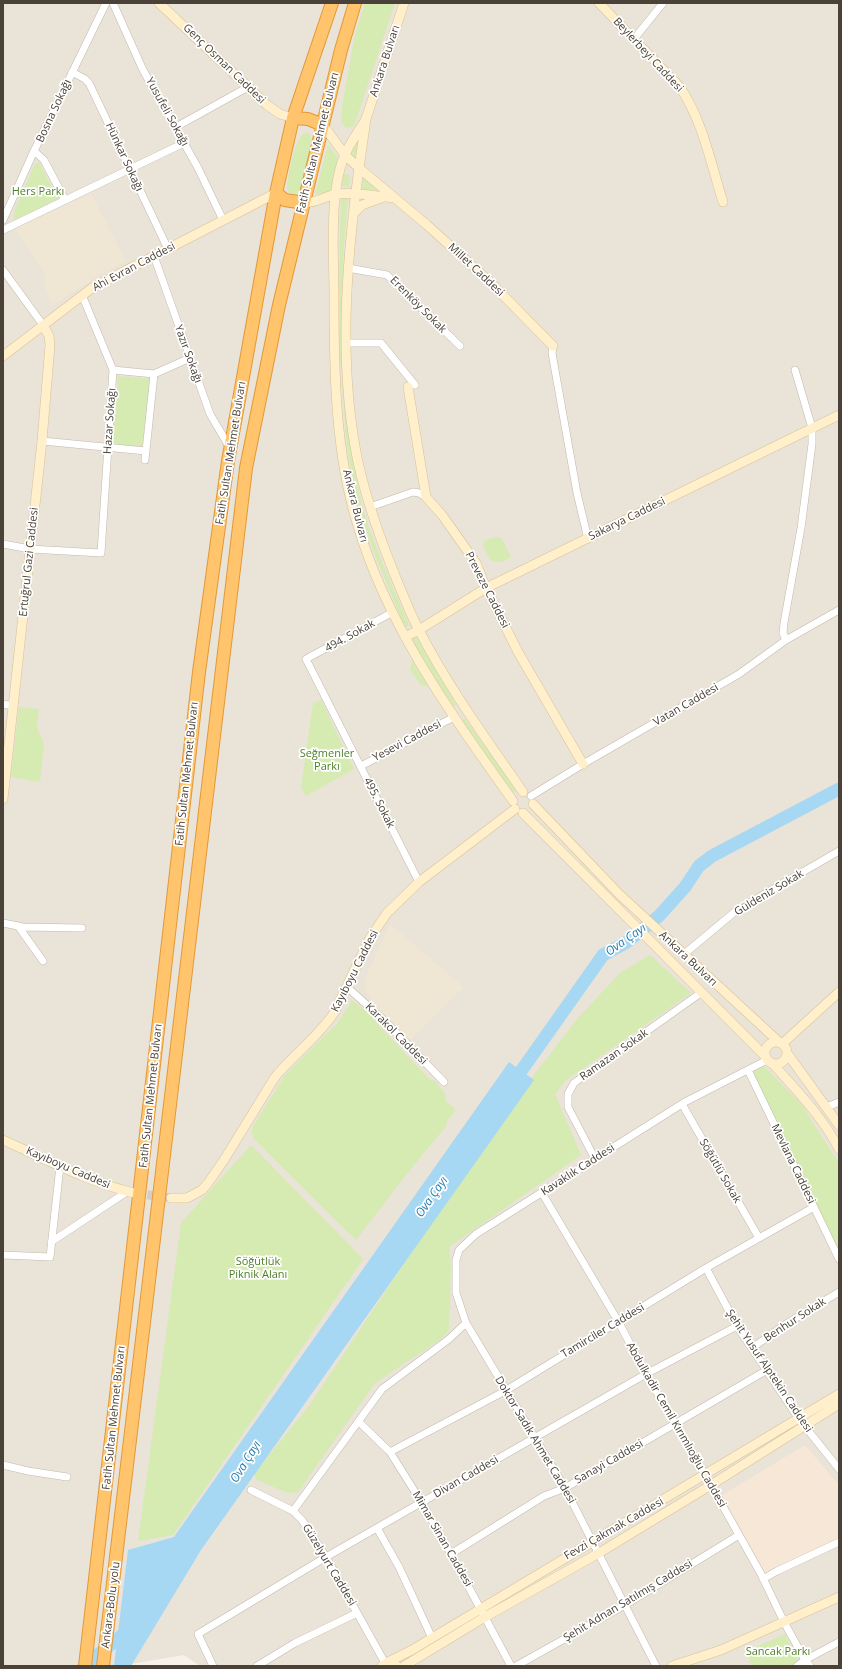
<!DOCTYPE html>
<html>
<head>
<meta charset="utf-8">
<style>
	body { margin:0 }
	#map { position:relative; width:842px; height:1669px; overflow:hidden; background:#f6f1ea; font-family:"Open Sans",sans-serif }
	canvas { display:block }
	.frame { position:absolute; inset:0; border:4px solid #4a4238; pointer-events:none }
</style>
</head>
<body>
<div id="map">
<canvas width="842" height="1669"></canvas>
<div class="frame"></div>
</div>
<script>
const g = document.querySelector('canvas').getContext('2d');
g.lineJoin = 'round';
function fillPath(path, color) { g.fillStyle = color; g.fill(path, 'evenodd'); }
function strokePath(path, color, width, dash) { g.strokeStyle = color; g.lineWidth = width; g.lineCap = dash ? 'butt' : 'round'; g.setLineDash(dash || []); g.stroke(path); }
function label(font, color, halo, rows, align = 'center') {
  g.font = font + ' "Open Sans",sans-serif'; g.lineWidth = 3.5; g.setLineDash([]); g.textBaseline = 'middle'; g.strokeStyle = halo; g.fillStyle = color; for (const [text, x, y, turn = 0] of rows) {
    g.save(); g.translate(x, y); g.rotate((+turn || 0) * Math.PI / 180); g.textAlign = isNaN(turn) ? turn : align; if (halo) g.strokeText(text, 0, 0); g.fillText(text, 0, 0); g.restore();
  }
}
const residential = new Path2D(`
	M3 3H839V1666H200L184 1655 119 1666H3Z`);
const commercial = new Path2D(`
	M805 1445 839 1485V1545L769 1580 722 1495Z`);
const education = new Path2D(`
	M91 193 126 261 100 275 52 306 44 284 46 277 15 229Z
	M390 924 464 987 408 1042 369 997 365 989V982L368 971Z`);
const green = new Path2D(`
	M365 3H395L354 126C347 129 346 128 341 123L342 107 355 34Z
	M304 133H309C315 141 304 188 297 195H293L287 191C286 180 295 139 304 133Z
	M356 142H359L355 159 353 158 350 153Z
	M328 145 336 155 338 161 331 192 315 194Z
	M38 163 40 164 58 199 15 220 14 217 15 209 35 164Z
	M344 174 350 175 349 187 342 186Z
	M364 178 378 188 377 191 362 189Z
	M341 197 348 198C341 261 341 319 345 383 348 426 352 469 364 512 376 551 393 587 409 625L405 627 372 548 358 504 349 460 346 437 338 327Z
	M118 376 150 379 142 447 112 444Z
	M492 538 499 537 502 539 511 557 502 562 491 561 483 546 484 541Z
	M416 637 456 705 452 707 412 639Z
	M412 661 428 686 421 685 410 669Z
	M321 700 354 769 306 796 301 787 313 703Z
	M19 707 39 709 37 728 44 744 40 782 11 777Z
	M465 719 516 790 513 792 462 721Z
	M650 955 691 993 565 1081 555 1094 581 1155 449 1247 451 1265 449 1330 441 1339 375 1383 298 1492 288 1493 257 1480 254 1474 309 1406 464 1174 526 1085 579 1017 620 973Z
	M352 1000 366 1011 428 1078 435 1081 445 1094V1100L456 1110 446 1122 447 1125 405 1176 356 1240 254 1139 252 1132V1128L285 1075 337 1024Z
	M764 1066 801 1104 839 1163V1252L748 1070Z
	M251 1145 363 1259 173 1535 138 1541 181 1223Z
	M785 1634 798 1661 792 1666H751L747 1651Z`);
const water = new Path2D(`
	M509 1062 534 1080 201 1550 131 1666H114L128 1550 174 1537Z`);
const river = new Path2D(`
	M512 1084 603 955 627 942 659 916 685 887 699 866 712 856 839 789
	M84 1666 131 1628`);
const secondaryTunnel = new Path2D(`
	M134 1193 171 1198`);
const street = new Path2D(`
	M113 3 143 70 198 168 223 220
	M634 39 663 3
	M72 72 85 79 89 83 168 249
	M176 127 248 87
	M34 151 44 160 65 200
	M3 220 34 151 106 3
	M3 230 184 143
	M154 256 210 414 230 448
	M348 268 387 275 460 346
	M3 270 43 325
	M347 343H381L415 385
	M553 346 552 353 577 493 588 539
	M113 370 154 374 190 358
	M42 441 146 451
	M145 460 154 374
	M370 507 413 492 419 493 426 497
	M3 544 30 549 101 553 113 370 82 295
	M393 612 306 659 419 882
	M786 640 783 633 784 623 801 528 812 444V428L795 370
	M3 704 13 706
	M361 766 454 717
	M531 796 583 764 739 674 786 640 839 610
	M3 923 23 927 82 928
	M18 926 43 961
	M683 955 737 910 839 851
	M347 987 388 1024 444 1082
	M748 1070 839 1259
	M682 1104 759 1238
	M827 1107 839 1102
	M595 1159 568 1107V1094L574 1083 702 992
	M542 1193 618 1321 646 1374 711 1485 761 1574 784 1622 805 1660 810 1666
	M51 1242 128 1191
	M3 1255 50 1257 60 1166
	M706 1268 737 1326 799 1419 839 1469
	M752 1348 783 1326 839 1292
	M359 1422 390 1452 422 1503 451 1554 511 1666
	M390 1452 505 1391 706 1268 814 1207
	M3 1465 28 1471 67 1477
	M251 1490 293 1511 302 1520 326 1557 385 1663
	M293 1511 382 1389 449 1339 466 1323
	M377 1528 399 1567 432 1638
	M451 1554 544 1496 565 1488 767 1370
	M763 1579 777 1571 839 1542
	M213 1666 198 1634 326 1557 646 1374 737 1326
	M257 1666 295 1643 357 1613
	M516 1666 625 1605 739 1535
	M656 1666 565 1488 466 1323 456 1293V1260L459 1250 476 1234 685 1102 767 1060
	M797 1666 805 1660 839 1642`);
const secondary = new Path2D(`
	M159 3 267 105 280 114 293 118
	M404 3 366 119 359 168 427 225 488 280 553 346
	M599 3 679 86C702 118 711 164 723 202
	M366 119C359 131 349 144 344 157 329 193 334 257 334 296 334 370 335 451 357 523 387 626 451 714 513 801
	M323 125 345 155 359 168C346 264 338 366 358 462 367 503 382 544 398 583 405 599 411 616 420 632 449 688 487 740 523 792
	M304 203C316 203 326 196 337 194 357 192 375 196 394 198
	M353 214 362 205 381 198
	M3 356 92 288 276 193
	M408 387 426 497 442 515 476 563 486 588 518 652 583 764
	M405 637 419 630 486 588 839 415
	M3 799 42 441 50 345 49 336 43 325
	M533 804 619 894 779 1042
	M523 813 765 1056
	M765 1053a11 11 0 1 1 22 0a11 11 0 1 1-22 0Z
	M782 1044 839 992
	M787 1053 839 1125
	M773 1064C797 1091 822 1116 839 1149
	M3 1140C46 1159 88 1182 134 1193
	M171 1198H187L202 1190 208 1183 224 1160 275 1077C293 1055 318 1037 334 1013L370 938 387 913 419 882 515 809
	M388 1662 412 1650 839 1394
	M382 1666 388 1662 397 1666
	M404 1666 485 1617 599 1553 711 1485 839 1404
	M672 1666 721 1650 839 1597`);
const highway = new Path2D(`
	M293 118 308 119 323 125
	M276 193 285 200 304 203
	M85 1666 199 672 228 461 276 193 293 118 332 3
	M103 1666 246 468 279 305 341 50 355 3`);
const streetNames = [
	["Beylerbeyi Caddesi",648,55,47],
	["Ankara Bulvarı",385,61,-72],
	["Genç Osman Caddesi",224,64,44],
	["Bosna Sokağı",54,111,-65],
	["Yusufeli Sokağı",167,112,61],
	["Fatih Sultan Mehmet Bulvarı",318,143,-76],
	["Hünkar Sokağı",124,157,65],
	["Ahi Evran Caddesi",134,267,-28],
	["Millet Caddesi",476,270,43],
	["Erenköy Sokak",418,305,45],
	["Yazır Sokağı",188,354,70],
	["Hazar Sokağı",110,421,-86],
	["Fatih Sultan Mehmet Bulvarı",231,453,-81],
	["Ankara Bulvarı",355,506,76],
	["Sakarya Caddesi",627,519,-26],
	["Ertuğrul Gazi Caddesi",29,562,-84],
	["Preveze Caddesi",487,590,63],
	["494. Sokak",350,636,-29],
	["Vatan Caddesi",686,705,-30],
	["Yesevi Caddesi",407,741,-28],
	["Fatih Sultan Mehmet Bulvarı",187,774,-84],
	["495. Sokak",379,803,63],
	["Güldeniz Sokak",769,893,-31],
	["Ankara Bulvarı",688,959,43],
	["Kayıboyu Caddesi",355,971,-63],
	["Karakol Caddesi",396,1034,45],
	["Ramazan Sokak",614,1055,-35],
	["Fatih Sultan Mehmet Bulvarı",151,1096,-84],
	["Mevlana Caddesi",793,1164,64],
	["Kayıboyu Caddesi",68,1168,23],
	["Kavaklık Caddesi",578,1170,-33],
	["Söğütlü Sokak",720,1171,60],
	["Benhur Sokak",795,1320,-33],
	["Tamirciler Caddesi",603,1331,-31],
	["Şehit Yusuf Alptekin Caddesi",769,1371,56],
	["Fatih Sultan Mehmet Bulvarı",114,1418,-84],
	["Abdulkadir Cemil Kırımlıoğlu Caddesi",676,1425,60],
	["Doktor Sadık Ahmet Caddesi",535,1440,59],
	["Sanayi Caddesi",609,1462,-30],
	["Divan Caddesi",466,1477,-30],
	["Fevzi Çakmak Caddesi",614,1529,-30],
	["Mimar Sinan Caddesi",442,1539,60],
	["Güzelyurt Caddesi",329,1565,59],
	["Şehit Adnan Satılmış Caddesi",628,1601,-31],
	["Ankara-Bolu yolu",111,1605,-83]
];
const parkNames = [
	["Hers Parkı",38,192],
	["Seğmenler",327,754],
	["Parkı",327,767],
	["Söğütlük",258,1262],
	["Piknik Alanı",258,1275],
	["Sancak Parkı",778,1652]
];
const waterNames = [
	["Ova Çayı",626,940,-35],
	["Ova Çayı",432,1197,-55],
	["Ova Çayı",246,1462,-58]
];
fillPath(residential, '#eae3d8');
fillPath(commercial, '#f7e7d6');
fillPath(education, '#efe6d4');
fillPath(green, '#d5ebb2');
fillPath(water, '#a6d8f3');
strokePath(river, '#a6d8f3', 13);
strokePath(secondaryTunnel, '#d4cec6', 9, [9, 4.5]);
strokePath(street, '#c2b9ac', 8);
strokePath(secondary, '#d7c299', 10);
strokePath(highway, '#e39837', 14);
strokePath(street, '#fff', 7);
strokePath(secondary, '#ffefcb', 9);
strokePath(highway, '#ffc46c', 12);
label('11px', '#4a4238', '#fff', streetNames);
label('11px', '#4f7f28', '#fff', parkNames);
label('italic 12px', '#297caa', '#fff', waterNames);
</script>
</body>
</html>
